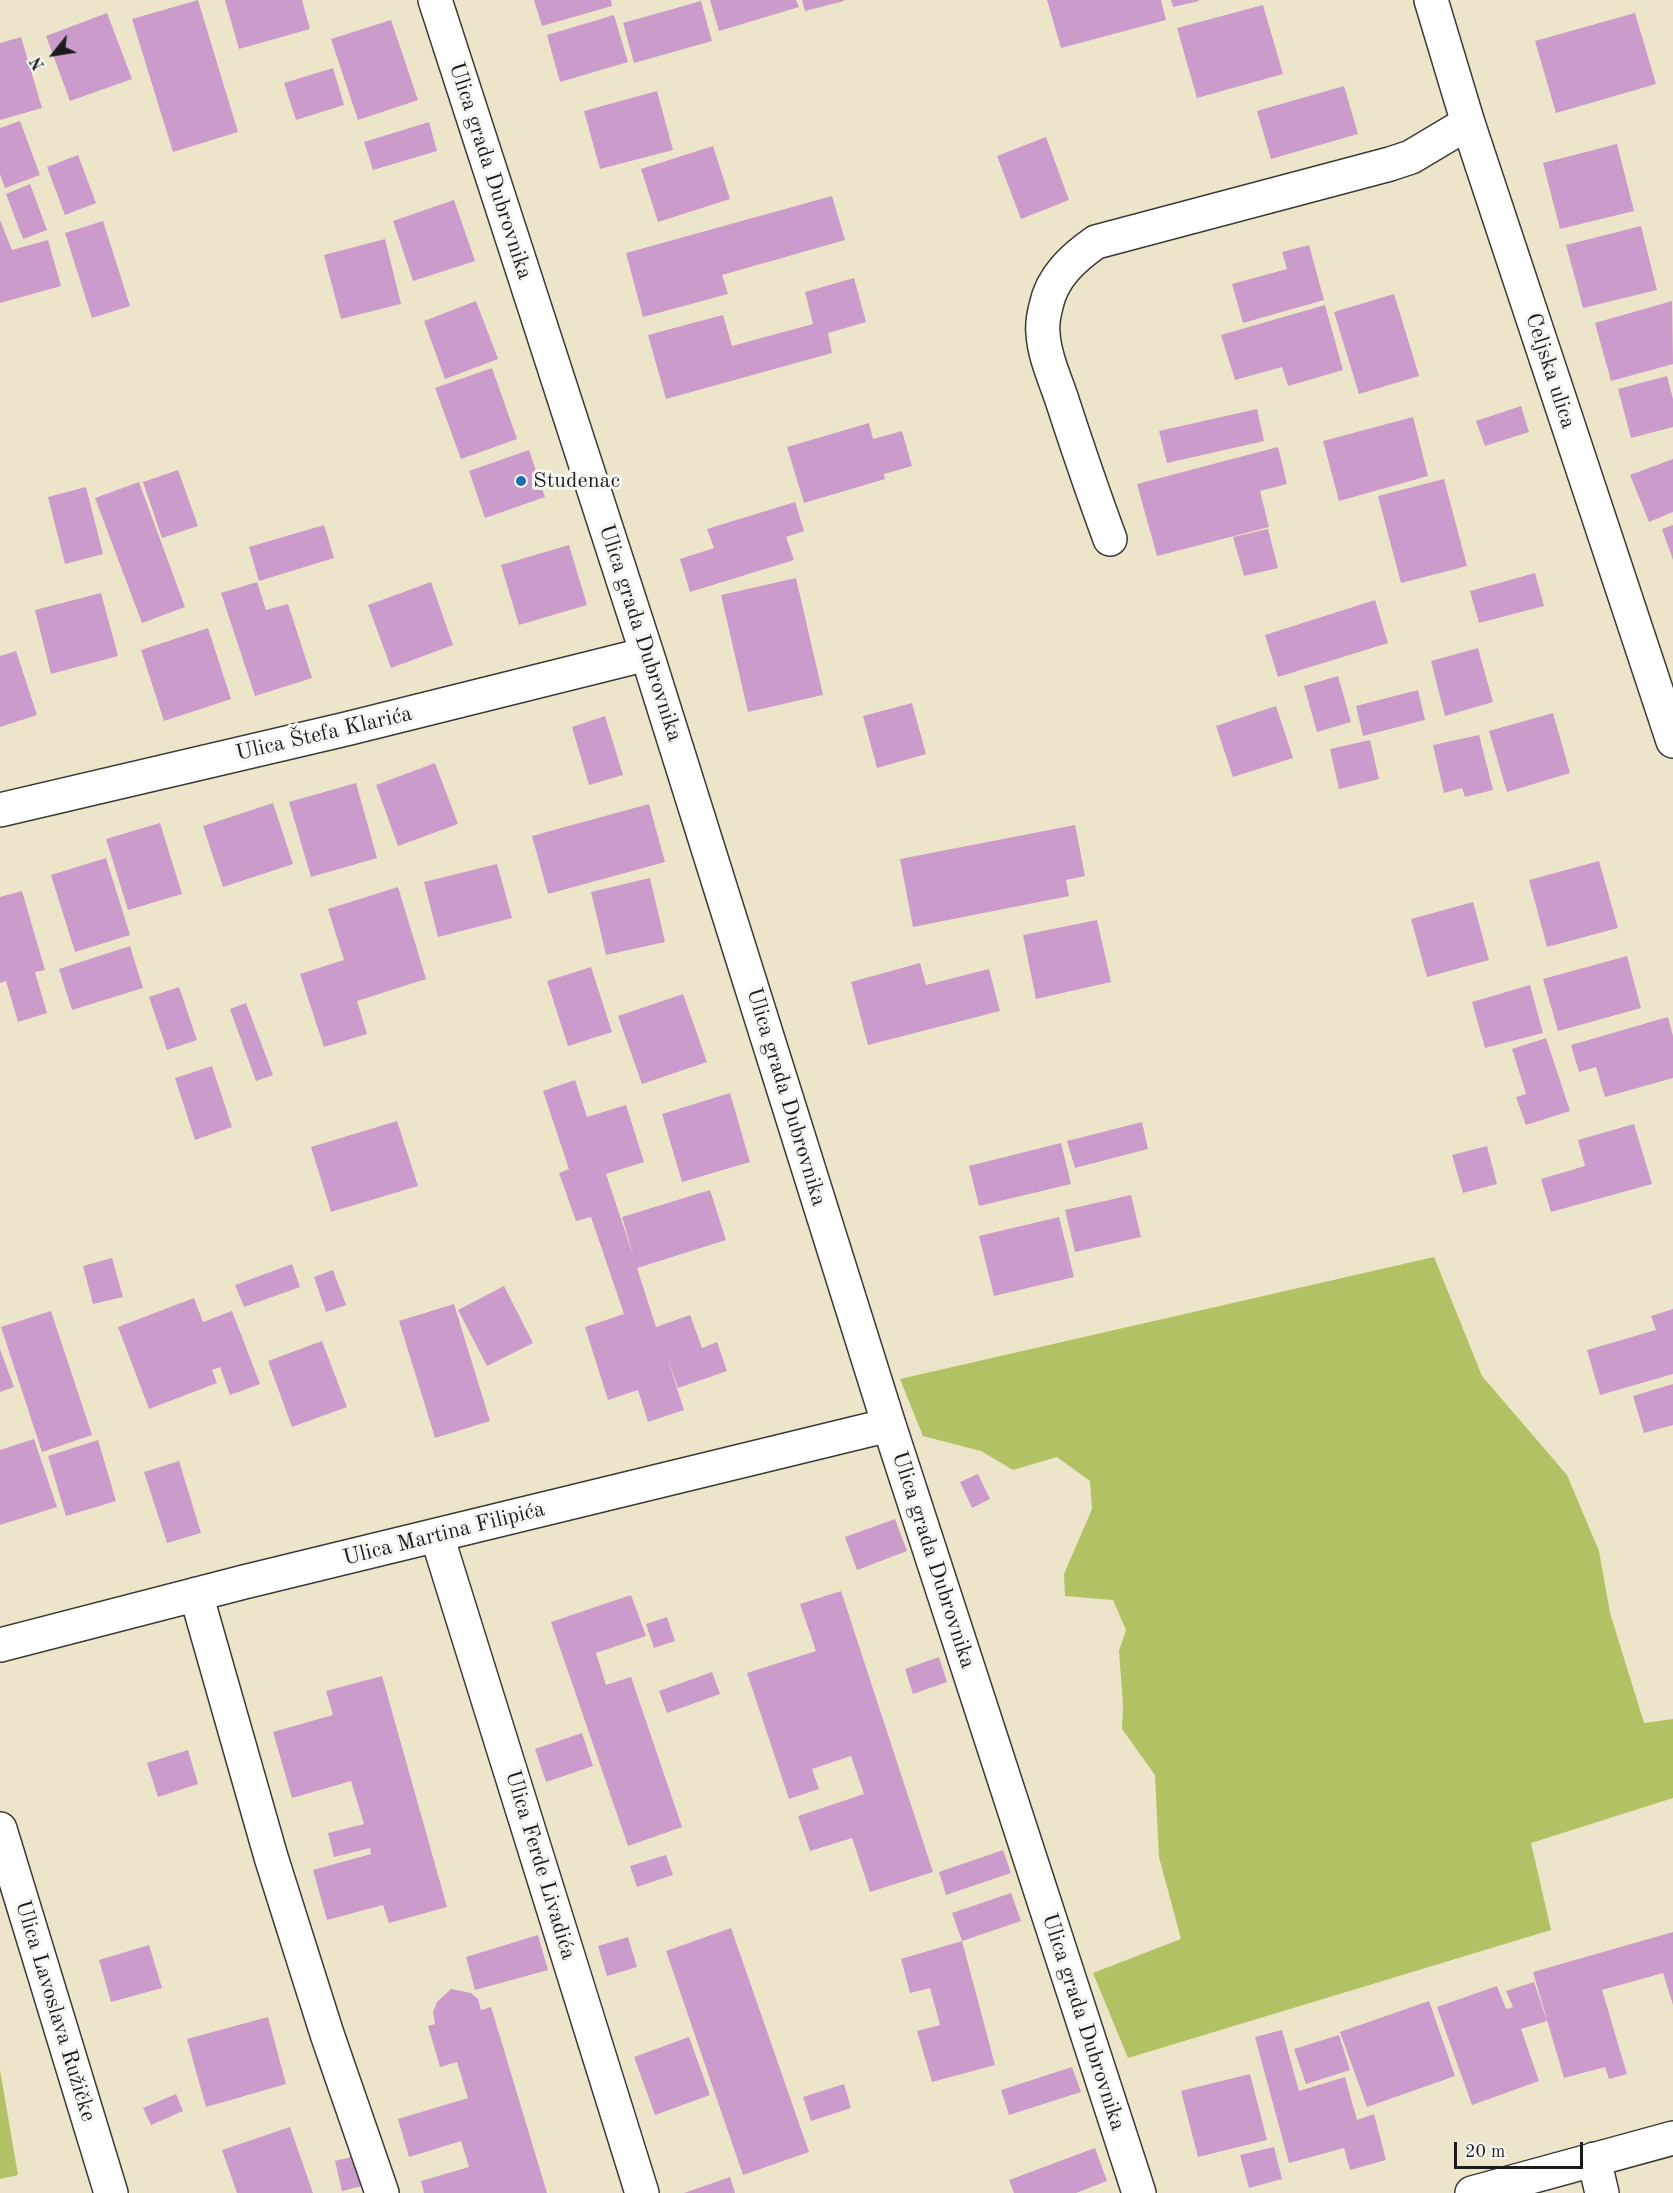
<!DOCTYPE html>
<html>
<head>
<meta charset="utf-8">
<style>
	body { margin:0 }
	#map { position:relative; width:1673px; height:2193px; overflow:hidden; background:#ede5c9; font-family:"Old Standard TT",serif }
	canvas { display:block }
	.north { position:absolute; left:24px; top:24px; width:60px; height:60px; -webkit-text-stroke:4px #f6f6f2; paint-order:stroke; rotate:240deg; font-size:16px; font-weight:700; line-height:24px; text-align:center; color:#1c1c1c }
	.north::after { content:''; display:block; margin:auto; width:21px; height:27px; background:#1c1c1c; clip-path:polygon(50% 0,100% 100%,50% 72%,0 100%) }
	.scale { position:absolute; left:1454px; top:2142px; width:129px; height:27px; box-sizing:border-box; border:3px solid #1c1c1c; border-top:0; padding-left:8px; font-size:18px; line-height:21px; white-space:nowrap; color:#1c1c1c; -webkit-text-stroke:4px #f6f6f2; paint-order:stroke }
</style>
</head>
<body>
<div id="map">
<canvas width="1673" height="2193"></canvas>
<div class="north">N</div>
<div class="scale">20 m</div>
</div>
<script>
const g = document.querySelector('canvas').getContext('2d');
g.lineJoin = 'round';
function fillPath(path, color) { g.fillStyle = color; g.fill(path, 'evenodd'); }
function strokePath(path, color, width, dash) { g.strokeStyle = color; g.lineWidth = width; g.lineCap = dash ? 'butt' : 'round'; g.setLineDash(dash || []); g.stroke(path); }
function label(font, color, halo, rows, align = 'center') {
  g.font = font + ' "Old Standard TT",serif'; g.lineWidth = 6; g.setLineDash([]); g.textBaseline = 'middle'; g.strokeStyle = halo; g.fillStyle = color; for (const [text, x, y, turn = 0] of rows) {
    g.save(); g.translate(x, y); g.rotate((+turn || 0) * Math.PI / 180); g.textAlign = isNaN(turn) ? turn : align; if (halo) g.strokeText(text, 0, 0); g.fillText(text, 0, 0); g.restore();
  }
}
const green = new Path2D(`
	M1434 1257 1482 1376 1567 1475 1599 1551 1610 1613 1644 1723 1673 1719V1798L1531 1843 1551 1930 1128 2058 1093 1973 1181 1939 1159 1857 1155 1775 1122 1729 1123 1705 1119 1651 1126 1630 1113 1600 1065 1596 1064 1574 1092 1509 1090 1481 1057 1457 1013 1470 981 1451 923 1436 900 1379Z
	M0 2070 18 2175 0 2179Z`);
const building = new Path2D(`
	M198 0 238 132 173 152 132 19Z
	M225 0H302L310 29 239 49Z
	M534 0H611L612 6 542 26Z
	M710 0H796L799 7 719 31Z
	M802 0H844V1L805 11Z
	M1047 0H1161L1166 20 1061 48Z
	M1171 0H1199V1L1173 7Z
	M701 1 712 41 634 63 623 23Z
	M1263 5 1283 74 1197 98 1177 28Z
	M107 13 132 79 70 101 46 36Z
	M1635 13 1656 84 1556 113 1535 41Z
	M614 15 628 62 560 82 547 35Z
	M391 20 418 100 358 120 331 39Z
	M21 37 42 108 0 120V43Z
	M333 68 344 105 296 120 284 83Z
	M1344 86 1358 134 1271 159 1257 111Z
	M657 91 673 150 600 169 584 111Z
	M20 121 40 175 5 188 0 174V128Z
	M429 122 437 151 373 170 364 142Z
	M1046 137 1069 200 1021 219 997 156Z
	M1617 144 1634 211 1560 229 1543 163Z
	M713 146 730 199 658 222 641 169Z
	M78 155 96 203 65 215 47 167Z
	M30 184 47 230 23 239 6 194Z
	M832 196 845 240 722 275 728 294 643 317 626 253Z
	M454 200 475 261 413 281 393 221Z
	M0 220 12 250 48 240 61 286 0 303Z
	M103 221 130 306 92 318 65 233Z
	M1641 226 1657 290 1583 308 1566 245Z
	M385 239 401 304 341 319 324 255Z
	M1309 245 1324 300 1243 323 1232 284 1287 269 1282 252Z
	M854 278 866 322 828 333 832 353 666 399 648 335 723 315 732 346 813 324 805 292Z
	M1394 294 1419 376 1359 394 1334 312Z
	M476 301 498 359 445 379 424 321Z
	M1672 301 1673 364 1611 381 1595 323Z
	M1325 305 1343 370 1288 386 1282 367 1235 380 1221 335Z
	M492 368 517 439 461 459 435 388Z
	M1667 376 1673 399V427L1631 438 1618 389Z
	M1521 406 1529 432 1485 446 1476 421Z
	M1257 409 1264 441 1167 463 1159 431Z
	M1413 417 1428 476 1339 501 1323 441Z
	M869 423 873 439 902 431 912 466 884 474 885 479 804 503 787 447Z
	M1278 447 1287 484 1260 491 1269 527 1157 556 1137 484Z
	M529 450 545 497 485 518 469 471Z
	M1673 459V512L1649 522 1630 475Z
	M178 470 198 526 162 538 143 482Z
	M1444 479 1467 566 1401 583 1378 496Z
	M139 482 185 607 142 623 95 498Z
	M86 487 103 554 65 564 48 497Z
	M795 502 804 531 786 537 794 560 690 592 680 559 714 548 707 529Z
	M324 525 334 558 259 581 249 547Z
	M1673 525V560L1662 529Z
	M1268 529 1278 568 1244 576 1233 537Z
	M569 545 587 605 519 625 501 565Z
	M1535 573 1544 606 1479 623 1470 591Z
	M796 578 823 695 748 712 721 595Z
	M257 582 266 610 288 604 312 678 255 696 221 593Z
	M431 582 453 645 391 668 368 605Z
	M101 593 118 656 51 674 35 610Z
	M1375 600 1388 643 1278 677 1265 635Z
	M208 628 231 699 164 721 141 650Z
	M1478 648 1493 702 1445 716 1431 661Z
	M16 651 37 715 0 727V656Z
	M1338 676 1351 722 1317 732 1304 686Z
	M1418 690 1425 720 1363 736 1356 706Z
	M912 703 926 754 877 768 863 716Z
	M1276 706 1293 758 1233 777 1216 726Z
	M1553 713 1570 773 1507 792 1489 731Z
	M605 716 623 775 589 785 572 727Z
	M1479 735 1493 790 1465 797 1462 788 1444 793 1433 745Z
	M1370 740 1379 779 1339 789 1330 749Z
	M435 763 458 824 398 846 376 785Z
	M356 783 377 858 311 877 289 802Z
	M273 803 293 864 223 887 203 826Z
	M649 804 665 862 548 894 532 836Z
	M160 823 182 894 128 910 106 839Z
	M1075 825 1085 876 1066 880 1069 896 913 927 900 859Z
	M106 858 130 935 75 952 51 875Z
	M1599 861 1618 928 1547 947 1529 880Z
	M497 864 512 918 438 937 424 882Z
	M650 878 665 942 606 955 591 892Z
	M398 887 426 979 357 1001 367 1034 324 1047 300 974 344 960 328 909Z
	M22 891 45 970 35 972 47 1013 18 1022 6 981 0 983V897Z
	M1473 902 1489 960 1427 977 1411 919Z
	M1097 920 1111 982 1036 999 1023 935Z
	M130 946 143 988 72 1010 59 969Z
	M1627 956 1641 1008 1558 1031 1543 979Z
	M920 963 926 985 989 969 1000 1011 868 1045 851 982Z
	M591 967 612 1032 568 1046 547 981Z
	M1530 985 1543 1033 1485 1048 1472 1002Z
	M179 987 197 1040 167 1050 149 997Z
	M683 994 707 1062 642 1084 618 1016Z
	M246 1003 273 1075 256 1081 230 1009Z
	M1668 1017 1673 1036V1078L1605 1097 1596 1067 1579 1072 1571 1045Z
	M1546 1038 1570 1111 1526 1125 1516 1097 1526 1094 1512 1049Z
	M212 1066 232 1127 195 1140 175 1078Z
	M575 1080 587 1117 626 1105 644 1162 606 1174 634 1258 622 1217 710 1190 726 1240 637 1268 656 1327 690 1315 702 1348 717 1342 727 1371 678 1388 667 1357 684 1410 648 1422 638 1390 608 1400 585 1327 624 1314 591 1217 576 1221 559 1173 569 1169 543 1091Z
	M730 1093 750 1162 682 1182 662 1114Z
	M397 1121 418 1186 331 1212 311 1147Z
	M1142 1122 1148 1149 1075 1168 1067 1141Z
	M1634 1124 1652 1184 1551 1212 1541 1179 1585 1166 1578 1140Z
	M1061 1143 1071 1184 979 1206 969 1166Z
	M1487 1146 1497 1184 1463 1193 1452 1155Z
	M1131 1195 1141 1237 1075 1252 1065 1210Z
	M1059 1217 1074 1277 994 1296 979 1236Z
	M112 1258 123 1297 93 1304 83 1266Z
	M292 1264 300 1287 244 1307 235 1285Z
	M333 1270 346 1305 326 1312 314 1277Z
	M504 1286 533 1343 487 1366 458 1310Z
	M194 1298 203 1322 232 1311 260 1384 230 1395 220 1367 212 1370 217 1383 149 1409 118 1327Z
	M454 1304 490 1421 435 1438 399 1321Z
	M1673 1309V1374L1600 1395 1587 1350 1656 1330 1651 1316Z
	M51 1311 92 1435 42 1452 1 1327Z
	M322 1341 347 1407 292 1427 268 1361Z
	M0 1349 14 1387 0 1392Z
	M1673 1384V1425L1644 1433 1633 1396Z
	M34 1439 57 1507 0 1525V1450Z
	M98 1440 116 1501 66 1516 48 1456Z
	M179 1461 201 1533 167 1543 144 1472Z
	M978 1474 990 1499 972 1508 960 1482Z
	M895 1519 907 1551 857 1570 845 1537Z
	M841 1591 933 1872 870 1892 852 1838 810 1851 798 1816 864 1794 851 1756 812 1769 819 1789 789 1799 747 1673 816 1651 800 1604Z
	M631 1595 646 1636 596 1653 606 1685 631 1677 682 1827 628 1846 551 1622Z
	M667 1617 675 1641 654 1648 646 1624Z
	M939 1657 947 1682 913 1694 905 1669Z
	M712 1672 720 1694 667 1713 659 1691Z
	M382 1676 447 1907 389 1923 383 1905 327 1920 313 1870 371 1854 370 1848 334 1857 328 1833 364 1824 351 1781 292 1798 273 1732 333 1715 326 1691Z
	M582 1733 593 1766 546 1782 535 1749Z
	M188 1750 198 1784 158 1797 147 1763Z
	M1003 1850 1011 1873 946 1895 939 1872Z
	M666 1855 673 1875 637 1887 630 1866Z
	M1011 1893 1021 1921 962 1941 952 1913Z
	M731 1928 809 2152 743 2175 666 1951Z
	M1673 1932V2005L1663 1973 1602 1990 1627 2074 1609 2079 1605 2067 1564 2078 1533 1972Z
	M538 1935 548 1970 475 1990 466 1957Z
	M628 1937 637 1967 607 1976 598 1946Z
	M962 1941 995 2065 932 2082 917 2031 940 2025 930 1988 910 1993 901 1959Z
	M149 1945 162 1988 111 2002 99 1960Z
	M1534 1982 1547 2021 1521 2029 1539 2081 1472 2105 1437 2007 1497 1986 1506 2009 1513 2007 1506 1991Z
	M451 1989 471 1993 478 1999 481 2010 491 2007 547 2193H424L421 2181 469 2167 461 2141 409 2157 398 2119 468 2098 457 2062 440 2067 428 2026 435 2024 433 2012 437 2002Z
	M1429 2001 1455 2076 1367 2107 1340 2032Z
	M268 2017 286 2084 206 2107 187 2039Z
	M1282 2030 1299 2091 1345 2077 1357 2120 1374 2114 1386 2160 1350 2170 1344 2148 1289 2163 1255 2037Z
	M1339 2035 1350 2070 1306 2084 1294 2049Z
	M689 2037 710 2095 655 2115 634 2057Z
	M1072 2067 1081 2092 1009 2115 1001 2090Z
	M1250 2074 1267 2140 1198 2157 1181 2091Z
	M844 2084 851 2108 811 2121 803 2097Z
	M176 2094 183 2111 151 2125 143 2108Z
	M290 2127 313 2193H237L222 2150Z
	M1274 2147 1282 2179 1249 2188 1240 2155Z
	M1095 2148 1107 2181 1076 2193H1014L1009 2180Z
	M360 2155 367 2185 342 2191 335 2161Z
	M730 2177 735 2193H684Z`);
const minor = new Path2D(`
	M435 0 647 654 889 1425 1139 2193
	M1431 0 1468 123 1673 741
	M1110 539C1093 493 1077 446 1062 400 1055 379 1044 355 1043 333 1042 325 1044 314 1046 306 1052 277 1073 258 1096 242L1390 164 1411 157 1468 123
	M0 810 346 729 647 654
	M437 1536 642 2193
	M196 1594 271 1857 327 2034 382 2193
	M0 1645 244 1582 889 1425
	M0 1829 111 2193
	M1594 2159 1602 2193
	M1472 2193 1673 2138`);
const markers = [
	[521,481,6,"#1f6fb2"]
];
const streetNames = [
	["Ulica grada Dubrovnika",490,171,72],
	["Celjska ulica",1550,371,72],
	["Ulica grada Dubrovnika",640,633,72],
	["Ulica Štefa Klarića",324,734,-13],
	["Ulica grada Dubrovnika",786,1097,73],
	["Ulica Martina Filipića",444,1534,-14],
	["Ulica grada Dubrovnika",933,1560,72],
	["Ulica Ferde Livadića",540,1865,73],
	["Ulica Lavoslava Ružičke",55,2011,73],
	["Ulica grada Dubrovnika",1083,2022,72]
];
const poiNames = [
	["Studenac",533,481]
];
fillPath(green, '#b2c163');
fillPath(building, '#cb9ccb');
strokePath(minor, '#3b3a36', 36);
strokePath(minor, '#fff', 33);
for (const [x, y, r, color] of markers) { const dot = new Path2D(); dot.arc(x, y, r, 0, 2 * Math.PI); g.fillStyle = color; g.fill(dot); strokePath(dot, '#f6f6f2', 2); }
label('22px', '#1c1c1c', '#f6f6f2', streetNames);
label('22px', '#1c1c1c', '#f6f6f2', poiNames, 'left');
</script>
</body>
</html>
